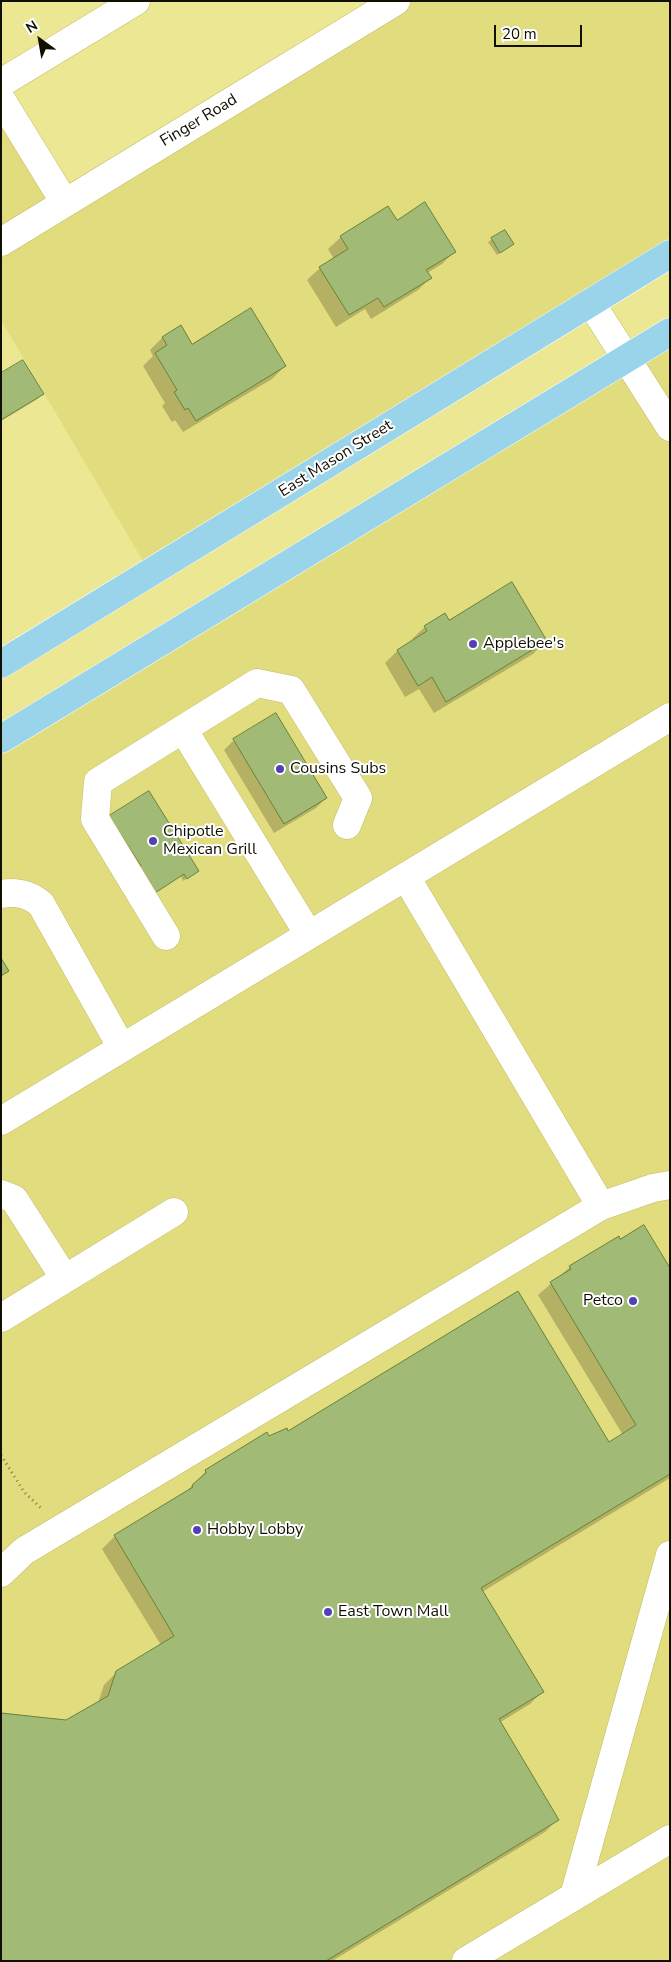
<!DOCTYPE html>
<html>
<head>
<meta charset="utf-8">
<style>
	body { margin:0 }
	#map { position:relative; width:671px; height:1962px; overflow:hidden; background:#ece792; font-family:"Nunito Sans",sans-serif }
	canvas { display:block }
	.frame { position:absolute; inset:0; border:2px solid #110f00; pointer-events:none }
	.north { position:absolute; left:15px; top:15px; width:50px; height:50px; -webkit-text-stroke:4px #fff; paint-order:stroke; rotate:328deg; font-size:14px; font-weight:700; line-height:20px; text-align:center; color:#110f00 }
	.north::after { content:''; display:block; margin:auto; width:18px; height:22px; background:#110f00; clip-path:polygon(50% 0,100% 100%,50% 72%,0 100%) }
	.scale { position:absolute; left:494px; top:25px; width:88px; height:22px; box-sizing:border-box; border:2px solid #110f00; border-top:0; padding-left:6px; font-size:15px; line-height:18px; white-space:nowrap; color:#110f00; -webkit-text-stroke:4px #fff; paint-order:stroke }
</style>
</head>
<body>
<div id="map">
<canvas width="671" height="1962"></canvas>
<div class="frame"></div>
<div class="north">N</div>
<div class="scale">20 m</div>
</div>
<script>
const g = document.querySelector('canvas').getContext('2d');
g.lineJoin = 'round';
function fillPath(path, color) { g.fillStyle = color; g.fill(path, 'evenodd'); }
function strokePath(path, color, width, dash) { g.strokeStyle = color; g.lineWidth = width; g.lineCap = dash ? 'butt' : 'round'; g.setLineDash(dash || []); g.stroke(path); }
function label(font, color, halo, rows, align = 'center') {
  g.font = font + ' "Nunito Sans",sans-serif'; g.lineWidth = 4; g.setLineDash([]); g.textBaseline = 'middle'; g.strokeStyle = halo; g.fillStyle = color; for (const [text, x, y, turn = 0] of rows) {
    g.save(); g.translate(x, y); g.rotate((+turn || 0) * Math.PI / 180); g.textAlign = isNaN(turn) ? turn : align; if (halo) g.strokeText(text, 0, 0); g.fillText(text, 0, 0); g.restore();
  }
}
const built = new Path2D(`
	M396 1H670V254L150 573 1 320V99L65 203Z
	M670 332V1961H1V739Z`);
const shadow = new Path2D(`
	M396 222 454 252 442 264 427 273 430 278 418 290 371 319 365 309 336 327 307 280 320 268 334 259 328 249 341 237Z
	M505 231 512 244 497 255 488 242Z
	M181 327 192 346 285 366 272 379 183 432 175 420 172 422 162 406 165 403 143 366 153 356 150 350 162 338Z
	M1 375 43 393 36 400 1 421Z
	M449 622 546 641 533 654 434 713 419 689 405 697 385 663 397 651 414 641 412 639 425 627Z
	M234 740 326 798 316 808 274 833 224 750Z
	M110 817 194 874 183 881 181 876 151 895Z
	M620 1240 670 1270V1478L482 1592 542 1692 530 1704 499 1723 558 1819 545 1832 332 1961H1L67 1721 98 1703 104 1685 117 1672 161 1645 102 1549 115 1536 184 1494 206 1471 269 1437 287 1432 608 1444 623 1435 538 1295 570 1267Z`);
const building = new Path2D(`
	M425 202 456 252 426 270 432 278 384 307 378 298 349 315 319 267 348 249 340 236 388 206 397 220Z
	M505 230 514 244 500 253 491 238Z
	M251 308 286 366 196 421 188 408 185 410 174 392 177 390 155 353 167 345 162 337 181 325 192 344Z
	M23 360 44 394 1 420V373Z
	M512 582 547 641 446 702 432 677 418 686 397 650 427 631 424 626 445 613 449 620Z
	M276 713 327 798 284 824 233 739Z
	M149 791 199 871 187 879 184 874 155 893 133 871 141 866 109 816Z
	M1 958 9 971 1 976Z
	M644 1225 670 1268V1474L481 1588 544 1692 499 1719 559 1820 326 1961H1V1713L66 1720 108 1696 116 1671 174 1636 114 1535 193 1487 192 1485 206 1473 205 1470 267 1432 269 1436 287 1428 288 1431 518 1291 609 1442 636 1425 550 1282 571 1269 569 1266 619 1236 620 1239Z`);
const path = new Path2D(`
	M1 1455 24 1492 42 1509`);
const minor = new Path2D(`
	M1 83 136 1
	M1 99 65 203
	M1 242 396 1
	M591 303 670 427
	M183 729 309 935
	M406 877 601 1206 653 1188 670 1185
	M1 894C17 891 29 894 41 904L122 1048
	M166 936 95 819 98 782 257 683 291 690 358 798 347 825
	M1 1121 670 717
	M1 1194 14 1199 65 1279
	M1 1318 174 1212
	M1 1573 24 1551 601 1206
	M574 1896 670 1555
	M466 1961 670 1839`);
const major = new Path2D(`
	M1 664 670 254
	M1 739 670 332`);
const markers = [
	[473,644,5,"#553fb7"],
	[280,769,5,"#553fb7"],
	[153,841,5,"#553fb7"],
	[633,1301,5,"#553fb7"],
	[197,1530,5,"#553fb7"],
	[328,1612,5,"#553fb7"]
];
const streetNames = [
	["Finger Road",199,121,-31],
	["East Mason Street",336,459,-32]
];
const poiNames = [
	["Applebee's",483,644],
	["Cousins Subs",290,769],
	["Chipotle",163,832],
	["Mexican Grill",163,850],
	["Petco",623,1301,"right"],
	["Hobby Lobby",207,1530],
	["East Town Mall",338,1612]
];
fillPath(built, '#e1dc7d');
fillPath(shadow, '#0003');
fillPath(building, '#a1bb77');
strokePath(building, '#698338', 1);
strokePath(minor, '#c3bd69', 29);
strokePath(major, '#fff', 29);
strokePath(path, '#7e7a49', 3, [1, 4]);
strokePath(minor, '#fff', 28);
strokePath(major, '#99d4ea', 28);
for (const [x, y, r, color] of markers) { const dot = new Path2D(); dot.arc(x, y, r, 0, 2 * Math.PI); g.fillStyle = color; g.fill(dot); strokePath(dot, '#fff', 2); }
label('16px', '#110f00', '#fff', streetNames);
label('16px', '#110f00', '#fff', poiNames, 'left');
</script>
</body>
</html>
